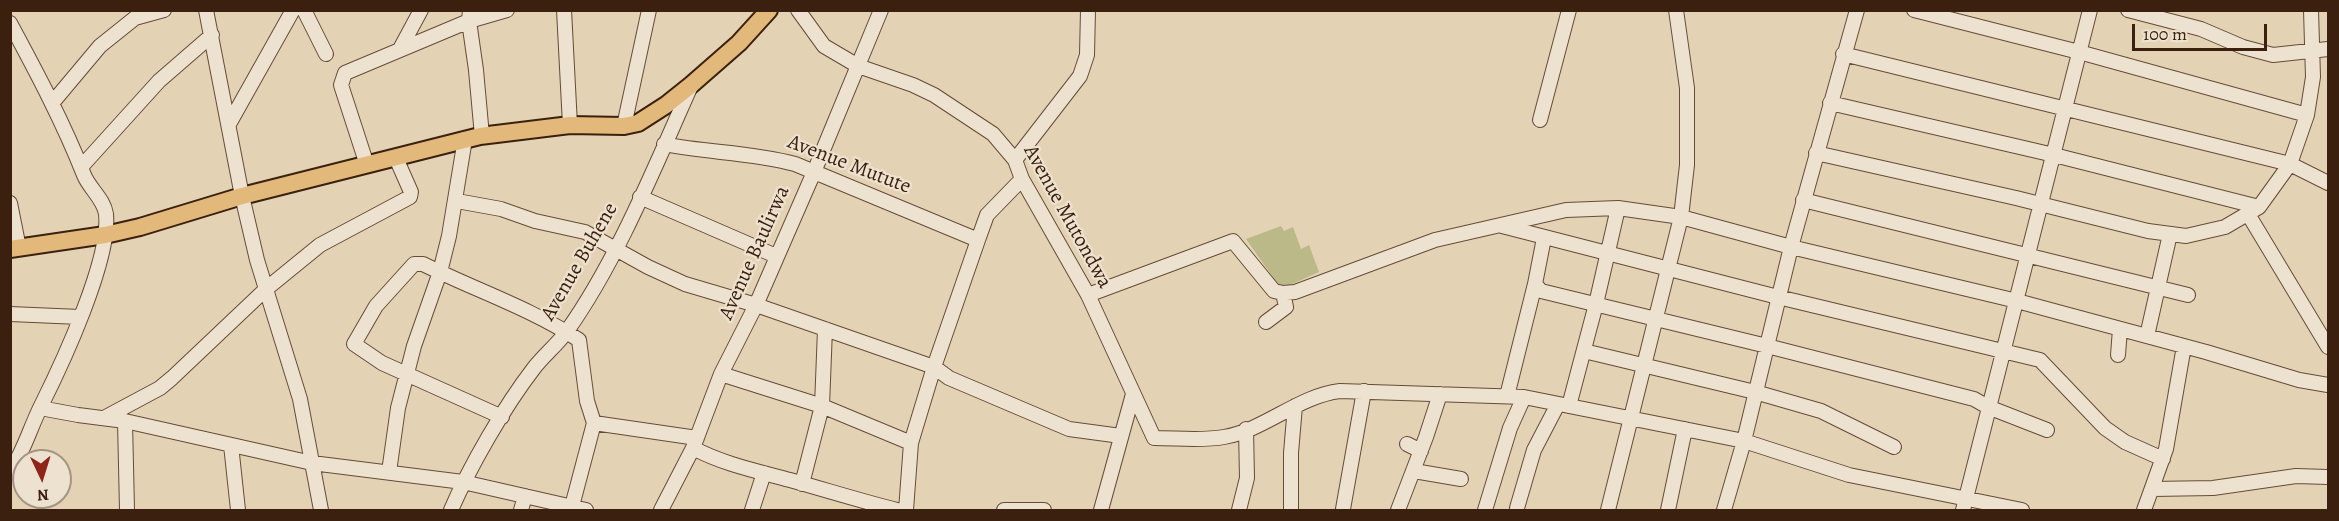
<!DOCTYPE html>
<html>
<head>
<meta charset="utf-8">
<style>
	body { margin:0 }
	#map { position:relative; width:2339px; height:521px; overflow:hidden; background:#e4d2b5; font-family:Alegreya,serif }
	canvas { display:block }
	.frame { position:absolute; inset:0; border:12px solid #3b200f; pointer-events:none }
	.north { position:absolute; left:12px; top:449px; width:60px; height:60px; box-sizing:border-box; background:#ede2cf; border:2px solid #a69482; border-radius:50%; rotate:176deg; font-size:16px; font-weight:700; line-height:24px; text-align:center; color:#3b200f }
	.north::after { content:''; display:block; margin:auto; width:21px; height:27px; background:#8f2418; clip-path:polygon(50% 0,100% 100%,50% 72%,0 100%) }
	.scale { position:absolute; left:2132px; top:24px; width:135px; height:27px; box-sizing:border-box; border:3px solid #3b200f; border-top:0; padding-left:8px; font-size:18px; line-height:21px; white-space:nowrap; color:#3b200f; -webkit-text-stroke:4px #ede2cf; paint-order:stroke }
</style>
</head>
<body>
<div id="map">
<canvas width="2339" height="521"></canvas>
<div class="frame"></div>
<div class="north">N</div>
<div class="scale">100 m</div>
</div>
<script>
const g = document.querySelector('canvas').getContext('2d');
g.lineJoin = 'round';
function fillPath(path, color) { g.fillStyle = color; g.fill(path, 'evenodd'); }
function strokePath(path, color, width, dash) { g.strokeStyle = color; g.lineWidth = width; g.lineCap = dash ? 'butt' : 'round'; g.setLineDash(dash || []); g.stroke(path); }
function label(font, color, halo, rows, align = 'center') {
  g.font = font + ' Alegreya,serif'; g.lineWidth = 4.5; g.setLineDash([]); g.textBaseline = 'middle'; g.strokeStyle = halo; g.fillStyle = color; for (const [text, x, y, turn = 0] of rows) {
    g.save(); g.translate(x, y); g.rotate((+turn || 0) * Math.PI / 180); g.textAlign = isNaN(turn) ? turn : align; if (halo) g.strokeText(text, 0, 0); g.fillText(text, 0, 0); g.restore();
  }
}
const green = new Path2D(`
	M1281 226 1284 231 1293 227 1301 249 1309 245 1319 272 1281 289 1246 239Z`);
const minor = new Path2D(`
	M206 10 242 196 257 260 300 399 321 510
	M304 10 326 54
	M470 10 469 21 476 70 482 136
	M564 10 570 125
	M798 10 824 46 858 66 913 85 934 95 993 134 1015 160 1022 179 1088 295 1154 438C1177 438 1202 441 1224 437 1265 430 1298 396 1340 391L1524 397 1744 441 1849 475 2022 510
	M1914 10 2079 52 2307 115
	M2128 10 2201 29 2243 47 2273 55 2328 49
	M10 23C37 73 63 122 84 175 89 188 104 199 106 214 111 259 62 364 41 406 30 428 24 451 10 472
	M400 49 421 10
	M1843 54 2290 164 2328 183
	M53 102 100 46 135 18 164 10
	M1830 103 2054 155 2259 207
	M1540 120 1569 10
	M229 124 293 10
	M624 126 649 10
	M664 144C708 153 750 152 795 164L978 240
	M1816 153 2016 198 2148 231 2186 236 2225 227 2259 207 2290 164 2307 115 2313 77 2311 10
	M1015 160 1080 76 1087 55 1088 10
	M367 165 341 85 345 73 469 21 507 10
	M82 166 159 81 212 35
	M640 197 776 256
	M1803 200 2188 295
	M457 201 501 209 535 221 585 232 648 267 685 284 756 305 934 367 949 378 1069 429 1121 436
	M10 203 19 248
	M2248 214 2328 347
	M1502 226 1778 297 2040 360 2105 428 2125 442 2163 459
	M1544 238 1535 284 1541 291 1767 346 1974 399 1988 407 2047 430
	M1088 295 1233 241 1274 291 1283 293 1295 292 1435 240 1566 210 1618 208 1681 217 1791 247 2017 301 2206 352 2299 380 2328 385
	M10 314 80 317
	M1266 322 1286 307 1283 293
	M2147 336 2170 234
	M1584 351 1755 392 1821 411 1894 447
	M2118 355 2120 329
	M721 374 822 406 911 443
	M1507 396 1535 284
	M1569 406 1596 304 1618 208
	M40 408 78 415 125 421 312 463 463 482 586 510
	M502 417 382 363 354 344 376 306 414 264H423C475 290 530 308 579 340L587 401 594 423 571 510
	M104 418 160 388 172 378 266 289 320 245 410 197 411 192 396 158
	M125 421 127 510
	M594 423 697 438
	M1407 444 1421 451
	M231 445 238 510
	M693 448C723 464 757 471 790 480 826 490 861 501 897 510
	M1414 471 1461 479
	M389 472 398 408 414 346 440 272 449 236 465 139
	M802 484 822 406 825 329
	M2152 489 2213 488 2296 476 2328 477
	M1517 508 1534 450 1558 404
	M1343 509 1364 391
	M451 510C470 466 504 407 534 368 544 355 558 344 567 331 618 259 655 166 691 86
	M521 510 525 496
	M661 510 693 448 721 374 756 305 814 172 881 10
	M752 510 764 473
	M906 510 911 443 934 367 978 240 987 215 1022 179
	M1004 510H1044
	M1101 510 1133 394
	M1239 510 1247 478 1246 429
	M1291 510V453L1295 406
	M1398 510 1426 437 1440 394
	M1485 510 1510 428 1524 397
	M1608 510 1681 217 1687 165V88L1676 10
	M1668 510 1685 429
	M1724 510 1744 441 1791 247 1857 10
	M1963 510 2090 10
	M2144 510 2166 449 2184 346`);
const major = new Path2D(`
	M10 249 105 235 140 227 242 196 480 136 570 125 624 126 638 123 666 105 691 85 739 43 769 10`);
const streetNames = [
	["Avenue Mutute",849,165,21],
	["Avenue Mutondwa",1067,217,61],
	["Avenue Baulirwa",755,253,-66],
	["Avenue Buhene",580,262,-60]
];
fillPath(green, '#bcb988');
strokePath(minor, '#654c38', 16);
strokePath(major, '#3b200f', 20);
strokePath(minor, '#ede2cf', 14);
strokePath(major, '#e2b97a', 16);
label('21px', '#3b200f', '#ede2cf', streetNames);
</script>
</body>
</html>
